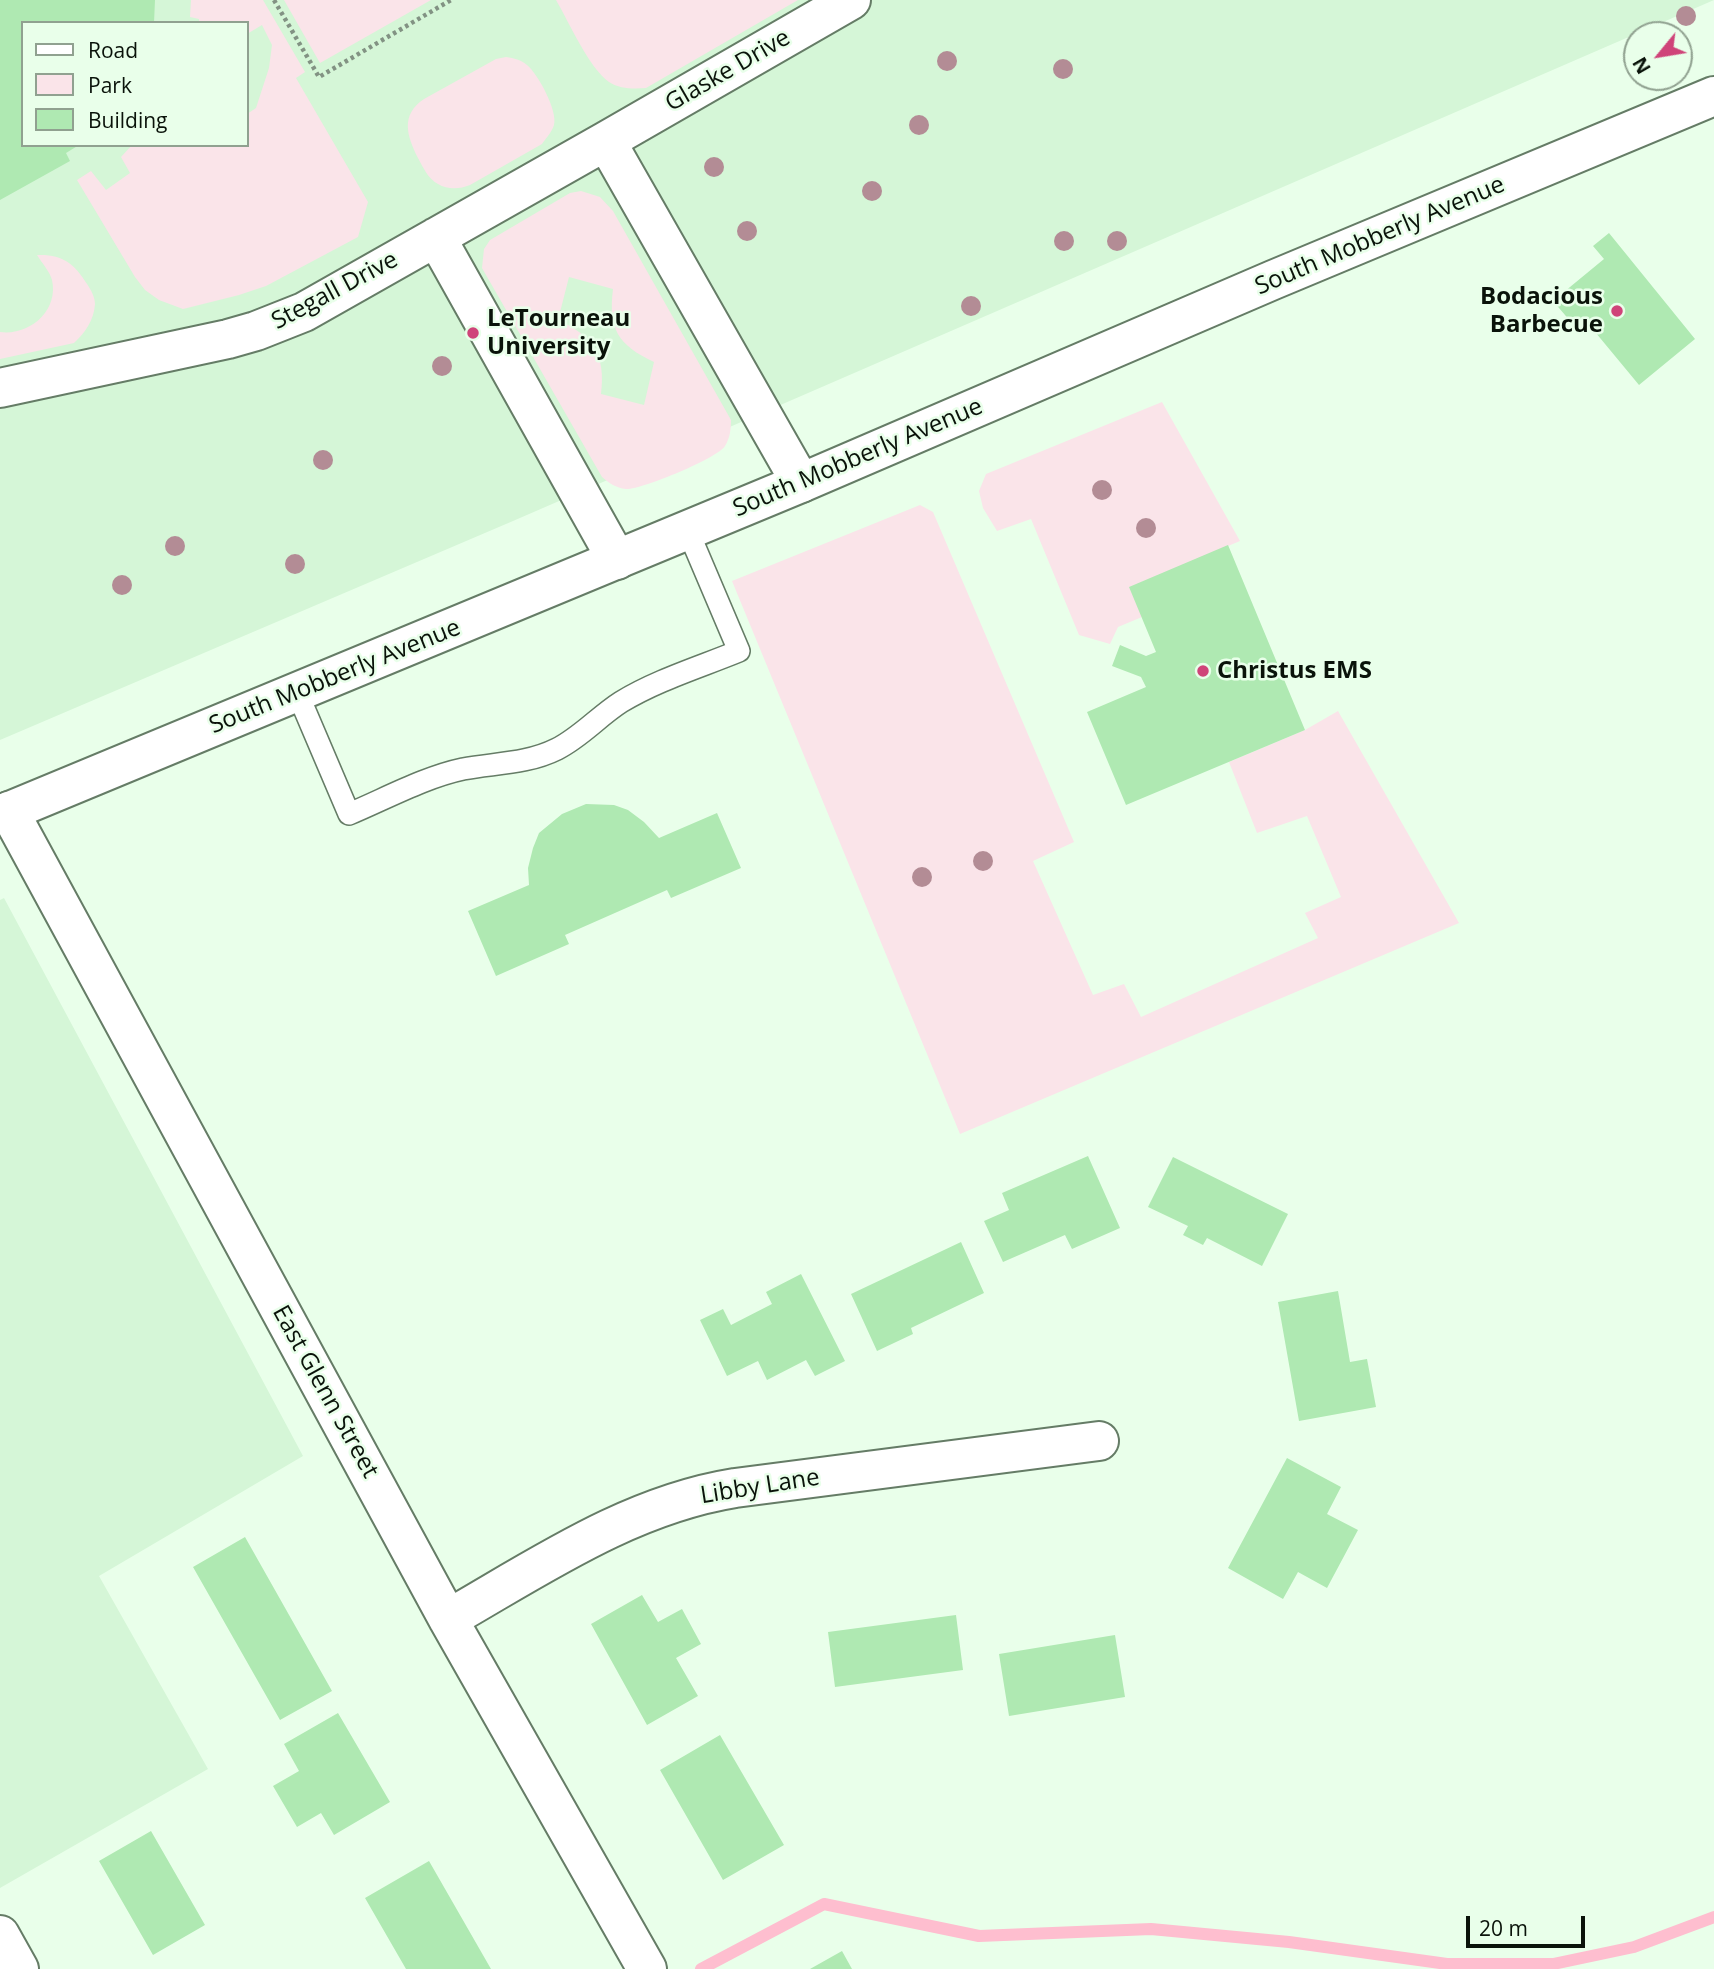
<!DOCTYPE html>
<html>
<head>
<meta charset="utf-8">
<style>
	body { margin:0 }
	#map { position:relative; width:1714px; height:1969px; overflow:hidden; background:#e9ffea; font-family:"Open Sans",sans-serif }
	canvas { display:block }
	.legend { position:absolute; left:21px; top:21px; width:228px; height:126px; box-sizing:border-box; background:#e9ffea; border:2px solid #90a190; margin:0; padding:9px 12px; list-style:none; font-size:21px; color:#0a130a }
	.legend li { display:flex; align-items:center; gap:14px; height:35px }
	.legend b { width:35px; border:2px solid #90a190 }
	.north { position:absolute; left:1623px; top:21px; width:70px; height:70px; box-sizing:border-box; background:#e9ffea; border:2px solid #90a190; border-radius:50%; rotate:240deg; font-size:19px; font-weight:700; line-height:28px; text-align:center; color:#0a130a }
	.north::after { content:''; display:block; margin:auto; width:24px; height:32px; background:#cf4479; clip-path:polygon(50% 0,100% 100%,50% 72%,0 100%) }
	.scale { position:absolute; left:1466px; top:1916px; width:119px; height:32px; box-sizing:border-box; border:4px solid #0a130a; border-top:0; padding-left:9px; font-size:21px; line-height:24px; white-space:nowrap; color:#0a130a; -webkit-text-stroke:5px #e9ffea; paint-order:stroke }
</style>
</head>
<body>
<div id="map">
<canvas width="1714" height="1969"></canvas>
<ul class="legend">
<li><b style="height:9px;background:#fff"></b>Road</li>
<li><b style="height:19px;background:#fae4e9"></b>Park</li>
<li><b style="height:19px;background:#afe9b2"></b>Building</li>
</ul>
<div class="north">N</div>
<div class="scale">20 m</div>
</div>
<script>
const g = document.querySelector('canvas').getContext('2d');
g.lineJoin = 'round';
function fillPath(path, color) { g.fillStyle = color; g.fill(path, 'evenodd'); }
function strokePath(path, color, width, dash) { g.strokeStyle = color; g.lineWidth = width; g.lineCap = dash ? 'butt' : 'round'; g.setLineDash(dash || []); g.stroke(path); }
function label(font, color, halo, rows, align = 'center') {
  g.font = font + ' "Open Sans",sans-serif'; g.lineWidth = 5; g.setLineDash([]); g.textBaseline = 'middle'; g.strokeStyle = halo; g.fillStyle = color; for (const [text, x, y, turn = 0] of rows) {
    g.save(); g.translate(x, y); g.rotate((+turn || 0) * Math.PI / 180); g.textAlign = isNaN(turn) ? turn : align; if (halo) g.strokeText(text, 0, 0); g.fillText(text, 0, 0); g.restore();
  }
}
const built = new Path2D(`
	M0 0H1714L513 521 0 740ZM23 23H247V145H23Z
	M4 898 303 1456 99 1576 208 1769 0 1888V900Z`);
const green = new Path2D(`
	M191 0H263L305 72 296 78 368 202 358 237 266 286 239 295 183 309 159 300 145 290 135 277 77 180 91 171 106 190 130 173 121 157 132 145H247V114L256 108 269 68 272 45 262 25 247 34V23H199V19L190 17Z
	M284 0H431L320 63Z
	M556 0H798L646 88C633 89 620 89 609 82 589 68 569 22 556 0Z
	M506 57C514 58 521 60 527 65 538 74 558 111 554 125 552 132 546 138 542 144L470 185C460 189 448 190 438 184 428 179 423 167 418 158 407 136 400 115 424 99L496 59Z
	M581 191 600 197 613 211 731 420C731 429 730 438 725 446 718 458 641 490 626 489 616 488 609 483 602 477L482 268 484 249 490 240 570 193ZM569 277 613 289C608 329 618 345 654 362L644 405 601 394C606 355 593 336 558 320Z
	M37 255C62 254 74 263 87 284 91 290 95 297 95 304 94 320 85 333 74 343L0 359V332C29 336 59 311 52 280 50 272 42 263 37 255Z
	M1162 402 1240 541 1130 587 1142 617 1118 627 1110 644 1079 635 1031 519 997 531 983 508 979 491 986 474Z
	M920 505 933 512 1074 842 1033 861 1093 995 1124 984 1141 1017 1318 938 1305 913 1341 897 1307 816 1257 833 1229 762 1305 730 1338 711 1459 923 960 1134 732 581Z`);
const stream = new Path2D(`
	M701 1969 824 1904 979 1936 1151 1929 1289 1942 1447 1964H1553L1634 1947 1714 1917`);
const building = new Path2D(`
	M0 0H155L154 23H23V145H79L66 153 70 161 0 200Z
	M1609 233 1695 339 1639 385 1586 321 1577 329 1553 301 1604 259 1593 246Z
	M1228 545 1305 730 1126 805 1087 712 1146 687 1141 677 1112 666 1120 645 1146 656 1156 652 1129 587Z
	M586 804 614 805 628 810 644 822 659 838 717 813 741 868 671 898 667 890 565 935 569 944 496 976 468 911 529 885 528 868 533 848 539 833 562 814Z
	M1088 1156 1120 1228 1072 1249 1065 1235 1003 1262 984 1221 1009 1210 1002 1193Z
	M1173 1157 1288 1214 1262 1266 1207 1238 1203 1245 1183 1235 1188 1226 1148 1207Z
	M961 1242 984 1293 911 1328 913 1334 877 1351 851 1294Z
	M801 1274 845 1361 815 1376 806 1360 767 1380 758 1361 727 1376 700 1320 723 1309 731 1325 772 1304 766 1292Z
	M1338 1291 1350 1362 1367 1359 1376 1407 1299 1421 1278 1302Z
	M1287 1458 1341 1487 1327 1514 1358 1530 1327 1588 1298 1572 1283 1599 1228 1568Z
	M245 1537 332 1691 280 1720 193 1567Z
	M642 1595 658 1622 682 1609 701 1644 676 1658 698 1696 647 1725 591 1624Z
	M956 1615 963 1670 835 1687 828 1632Z
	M1115 1635 1125 1697 1009 1716 999 1654Z
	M338 1713 390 1802 334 1835 321 1813 297 1827 273 1786 299 1771 284 1744Z
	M720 1735 784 1845 723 1880 660 1770Z
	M151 1831 205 1925 153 1955 99 1861Z
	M429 1861 491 1969H406L365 1898Z
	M842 1951 852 1969H810Z`);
const path = new Path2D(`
	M274 0 319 77 451 0`);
const lane = new Path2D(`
	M297 692 349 814C385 799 425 777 463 769 495 763 527 764 557 749 581 737 599 716 621 702 657 680 700 667 739 651L688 531`);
const street = new Path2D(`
	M606 141 801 483
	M436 237 617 560
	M0 388 228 339 256 331 304 312 606 141 851 0
	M9 811 448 1619 647 1969
	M448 1619C539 1567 629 1505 735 1488L1099 1441
	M0 1935 19 1969`);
const secondary = new Path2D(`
	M0 815 801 483 1273 280 1714 96`);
const trees = [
	[1686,16],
	[947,61],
	[1063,69],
	[919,125],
	[714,167],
	[872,191],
	[747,231],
	[1064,241],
	[1117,241],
	[971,306],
	[442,366],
	[323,460],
	[1102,490],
	[1146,528],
	[175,546],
	[295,564],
	[122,585],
	[983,861],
	[922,877]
];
const markers = [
	[1617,311,7,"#cf4479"],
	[473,333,7,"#cf4479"],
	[1203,671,7,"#cf4479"]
];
const streetNames = [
	["Glaske Drive",728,71,-30],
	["South Mobberly Avenue",1380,236,-23],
	["Stegall Drive",335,291,-28],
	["South Mobberly Avenue",858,458,-23],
	["South Mobberly Avenue",335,677,-22],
	["East Glenn Street",325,1392,61],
	["Libby Lane",760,1487,-9]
];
const poiNames = [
	["Bodacious",1603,297,"right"],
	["Barbecue",1603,325,"right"],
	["LeTourneau",487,319],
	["University",487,347],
	["Christus EMS",1217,671]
];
fillPath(built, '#d5f6d7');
fillPath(green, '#fae4e9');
strokePath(stream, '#febecf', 12);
fillPath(building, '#afe9b2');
strokePath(lane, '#657c66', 24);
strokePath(street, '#657c66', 42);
strokePath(secondary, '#657c66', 42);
strokePath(path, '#829283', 4.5, [3.5, 3.5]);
strokePath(lane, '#fff', 21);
strokePath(street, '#fff', 38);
strokePath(secondary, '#fff', 38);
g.fillStyle = '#b38c95';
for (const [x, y] of trees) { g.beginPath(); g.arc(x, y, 10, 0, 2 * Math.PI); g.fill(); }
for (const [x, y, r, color] of markers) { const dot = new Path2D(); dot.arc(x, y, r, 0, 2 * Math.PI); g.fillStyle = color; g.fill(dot); strokePath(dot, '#e9ffea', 2.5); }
label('24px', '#0a130a', '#e9ffea', streetNames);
label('bold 24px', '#0a130a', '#e9ffea', poiNames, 'left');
</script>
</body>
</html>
